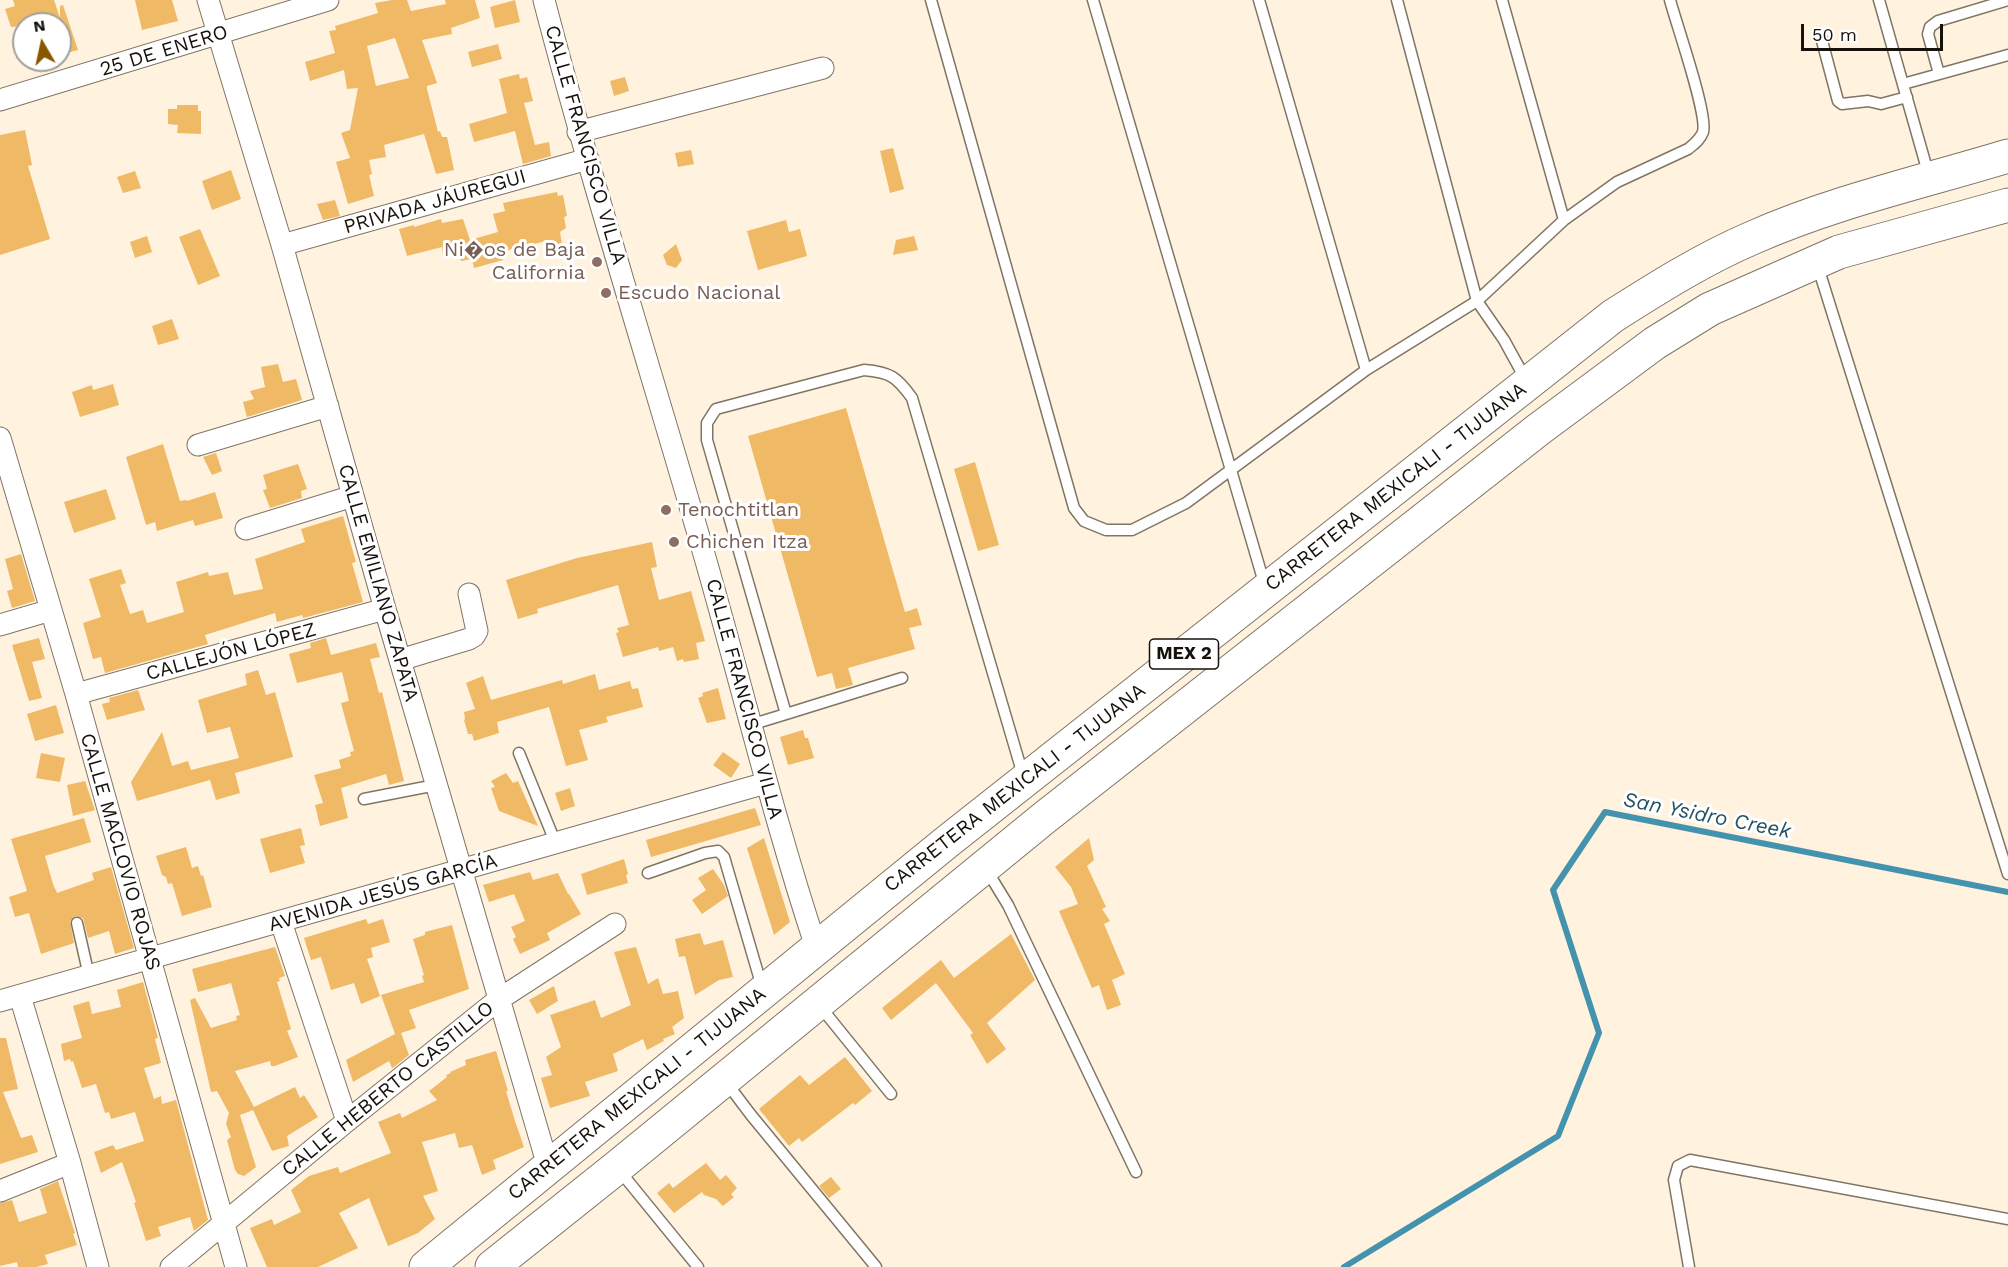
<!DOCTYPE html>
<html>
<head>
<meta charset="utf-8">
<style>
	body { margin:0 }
	#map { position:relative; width:2008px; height:1267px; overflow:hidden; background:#fff2df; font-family:"Work Sans",sans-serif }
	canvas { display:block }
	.north { position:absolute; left:12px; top:12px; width:60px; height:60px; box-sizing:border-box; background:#fff; border:2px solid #a2a09d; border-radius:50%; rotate:351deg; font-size:16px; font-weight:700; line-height:24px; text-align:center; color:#16120b }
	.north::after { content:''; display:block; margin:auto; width:21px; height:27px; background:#885800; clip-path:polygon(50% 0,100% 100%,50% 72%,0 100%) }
	.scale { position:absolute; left:1801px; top:24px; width:142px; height:27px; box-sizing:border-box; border:3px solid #16120b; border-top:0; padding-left:8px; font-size:18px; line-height:21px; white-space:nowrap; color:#16120b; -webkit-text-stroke:4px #fff; paint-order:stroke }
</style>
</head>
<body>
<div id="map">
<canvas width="2008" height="1267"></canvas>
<div class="north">N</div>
<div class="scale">50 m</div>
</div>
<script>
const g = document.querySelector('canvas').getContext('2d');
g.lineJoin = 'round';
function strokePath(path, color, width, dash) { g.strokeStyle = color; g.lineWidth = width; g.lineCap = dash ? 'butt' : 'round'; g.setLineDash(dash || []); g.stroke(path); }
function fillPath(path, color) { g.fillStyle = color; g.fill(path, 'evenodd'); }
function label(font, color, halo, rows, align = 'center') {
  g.font = font + ' "Work Sans",sans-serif'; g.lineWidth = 6; g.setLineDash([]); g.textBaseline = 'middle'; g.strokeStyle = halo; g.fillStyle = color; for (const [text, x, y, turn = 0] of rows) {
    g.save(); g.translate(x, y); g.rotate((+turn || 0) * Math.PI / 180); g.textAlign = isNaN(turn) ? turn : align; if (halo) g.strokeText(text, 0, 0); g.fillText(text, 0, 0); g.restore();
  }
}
const stream = new Path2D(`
	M1344 1267 1558 1136 1599 1033 1553 890 1605 812 2008 892`);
const building = new Path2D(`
	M13 0H54L60 18V6L63 5 78 50 60 55V24H24V26L11 27 5 9 15 6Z
	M135 0H172L178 21 142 30Z
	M392 0H407L411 11 446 4 445 0H475L480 18 451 28 452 34 422 40 437 83 427 86V89L438 132 440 131 442 137H447L454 170 436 174 424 134 384 145 386 157 369 160 372 174 369 175 374 196 348 204 336 162 350 158 341 133 350 130 358 88 347 89 344 70 310 81 305 62 335 53 329 31 336 30 335 26 378 13 375 3ZM395 38 409 78 376 86 367 46Z
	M515 0 520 22 495 28 490 7Z
	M498 44 502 59 472 67 468 52Z
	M519 74 520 79 527 77 533 101 524 103 535 145 549 142 551 156 523 164 515 131 474 142 469 124 507 113 499 79Z
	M625 77 629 91 614 96 610 81Z
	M177 105H198V111H201V134L177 133 178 125 168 124V109H177Z
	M25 130 32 165 28 166 50 239 0 255V135Z
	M893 148 904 189 890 193 880 151Z
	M691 150 694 164 678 167 675 153Z
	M231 170 241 199 212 210 202 181Z
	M135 171 141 188 123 193 117 177Z
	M557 192 558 196 563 195 567 216 564 217 566 228 560 232 562 244 548 246 546 241 501 252 503 260 474 268 472 259 461 261 460 257 456 258 455 254 443 256 442 247 407 256 399 229 414 225V227L441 219 442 223 463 219 470 240 498 232 493 214 505 211 503 203Z
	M335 200 340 216 323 220 317 204Z
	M786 220 789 232 800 229 807 256 758 270 747 231Z
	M200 229 220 276 198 285 179 237Z
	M147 236 152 252 135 258 130 242Z
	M914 236 918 250 893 255 896 240Z
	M676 244 682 260 676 268 667 265 663 255Z
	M172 319 179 339 158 345 152 326Z
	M278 364 283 382 296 379 302 400 247 417 243 402 254 399 250 391 265 387 261 367Z
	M113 384 119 405 80 417 72 392 92 385 93 390Z
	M846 408 905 612 917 608 922 625 909 628 915 649 848 668 853 685 836 689 832 673 817 677 748 436Z
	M163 444 180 501 186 500 187 501 215 492 223 518 195 526 193 520 157 531 155 522 146 525 126 457Z
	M216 453 222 471 212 475 203 457Z
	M975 462 999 545 978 551 954 469Z
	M298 464 307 489 301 491 302 498 270 508 263 490 267 489 263 475Z
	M106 489 116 519 74 533 64 502Z
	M343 516 356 562 352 563 363 602 303 618 302 615 277 622 275 613 205 635 208 644 105 673 101 657 93 659 83 623 101 617 89 579 121 569 126 583 120 585 130 614 143 610 147 623 184 612 176 582 208 572 209 576 228 572 234 595 263 589 255 559 305 542 301 529Z
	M652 542 657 567 651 568 659 600 691 591 705 641 696 643 699 659 684 662 683 659 677 661 673 647 659 651 658 647 623 657 616 633 619 632 617 628 629 625 618 585 537 609 538 613 518 619 506 580 577 558Z
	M21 554 35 601 12 608 7 591 13 589 5 559Z
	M39 638 45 659 32 662 42 698 29 701 12 645Z
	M326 638 331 655 376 643 380 657 370 659 379 693 382 692 404 781 389 785 386 774 341 788 348 818 320 826 315 805 323 803 314 775 341 768 339 760 351 756 350 752 354 751 341 703 349 701 342 672 297 683 289 654 311 648 310 643Z
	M258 670 266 695 275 692 293 757 235 773 240 793 216 800 210 780 137 801 131 782 162 732 172 766 188 761 191 770 239 758 230 727 207 733 198 700 247 685 245 674Z
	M595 674 599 690 630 681 632 689 638 688 643 707 606 717 608 722 579 730 588 760 566 766 549 707 497 722 499 733 474 741 472 734H468L464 720 465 719 464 712 475 709 466 683 483 676 491 700 562 680 563 684Z
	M718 688 726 719 707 723 698 698 703 696 702 693Z
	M138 690 145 710 107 720 102 704 110 702 109 698Z
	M56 705 64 733 35 741 27 714Z
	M803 730 805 738H808L814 758 788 765 780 737Z
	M723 752 740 764 731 778 713 765Z
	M41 753 65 758 60 782 36 778Z
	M506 773 513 783 518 781 538 826 499 811 491 788 495 787 491 781Z
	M85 781 95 810 73 816 67 785Z
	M570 788 575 806 561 811 555 793Z
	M755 808 761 825 651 857 646 840Z
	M84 818 91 842 45 856 53 884 57 893 94 880 92 873 111 867 134 948 115 954 109 931 88 938 83 918 76 916 70 921 74 943 41 954 29 913 15 917 9 897 27 891 11 839Z
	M301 828 305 845 300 846 305 863 270 873 260 839Z
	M764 838 790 922 774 935 747 848Z
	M1089 838 1094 860 1087 866 1106 907 1102 909 1110 921 1104 924 1125 974 1112 980 1121 1005 1107 1010 1099 985 1092 988 1059 911 1078 904 1071 887 1055 867Z
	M186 847 192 868 198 866 201 876 203 875 212 907 182 916 172 883 168 884 166 877 162 875 156 856Z
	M624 859 628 874 626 875 628 883 587 895 581 874Z
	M713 869 724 885 728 896 702 914 692 900 706 890 698 878Z
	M530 872 533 880 558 873 568 894H569L581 914 547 933 550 940 520 954 513 939 516 937 511 927 525 921 514 894 489 902 483 885Z
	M366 919 368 924 383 919 390 942 371 948 373 957 367 959 380 996 361 1004 354 983 331 990 321 957 311 960 304 938Z
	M452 925 469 989 409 1010 416 1028 401 1033 409 1055 394 1067 392 1068 389 1061 353 1082 346 1060 395 1034 381 995 424 982 422 976 424 975 413 939 425 935V932Z
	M700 933 704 945 723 940 733 977 719 980 695 995 685 956 679 957 675 939Z
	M1011 934 1035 980 987 1023 1006 1049 987 1064 970 1035 973 1033 936 983 891 1020 882 1008 941 960 954 978Z
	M275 947 285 976 279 978 280 981 277 982 291 1029 287 1031 298 1057 275 1066H271L270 1061 235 1071 254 1107 295 1087 300 1098 304 1095 318 1117 287 1136 289 1146 272 1151 253 1110 240 1115 256 1167 244 1176 238 1174 235 1170 227 1140 231 1137 226 1124 229 1113 217 1091 211 1092 190 1000 195 998 211 1028 237 1020 236 1016 240 1015 231 983 198 992 192 969Z
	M636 947 648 984 658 978 663 994 678 991 684 1018 672 1027 675 1034 663 1039 664 1041 647 1050 643 1039 613 1054 618 1071 585 1082 590 1096 550 1108 541 1078 552 1075 546 1057 561 1047 550 1015 595 1000 601 1018 631 1005 614 952Z
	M143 982 158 1038 155 1039 161 1063 144 1068 154 1099 161 1096 162 1104 176 1100 208 1220 194 1231 190 1217 158 1227 161 1236 146 1241 134 1203 136 1202 122 1162 101 1173 94 1152 113 1145 116 1150 144 1141 135 1112 111 1119 109 1112 105 1113 96 1084 82 1088 73 1061 71 1062 70 1059 64 1061 61 1044 82 1038 73 1006 89 1001 92 1014 121 1007 117 990Z
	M554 986 558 1001 537 1014 529 1000Z
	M0 1038H6L18 1089 3 1092 21 1138 32 1135 38 1152 0 1164Z
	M496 1051 508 1091H506L515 1121 524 1147 493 1160 496 1169 482 1175 472 1145 459 1148 455 1133 422 1142 438 1191 423 1196 435 1219 418 1233 388 1246 369 1198 339 1213 358 1248 318 1267H267L250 1228 272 1219 274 1225 301 1212 291 1190 309 1176 338 1167 340 1173 391 1153 378 1122 400 1113 402 1118 437 1100 429 1091 447 1077 446 1075 451 1073 450 1072 466 1065 465 1060Z
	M845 1057 872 1091 855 1105 853 1103 802 1142 799 1138 789 1146 759 1109 800 1075 809 1085Z
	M706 1163 720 1180 726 1175 737 1188 731 1194 734 1197 723 1206 716 1199 704 1195 702 1192 674 1213 657 1193 669 1183 673 1188Z
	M831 1177 841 1189 829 1198 819 1186Z
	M58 1181 75 1233 73 1234 77 1245 45 1255 48 1264 36 1267H18L17 1262 0 1266V1203L12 1200 19 1222 47 1213 40 1189Z`);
const lane = new Path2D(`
	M931 0 1074 508 1084 521 1106 530H1132L1186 503 1366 370 1477 301 1397 0
	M1093 0 1265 586
	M1259 0 1366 370
	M1502 0 1564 220
	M1879 0 1929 176
	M1821 37 1838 101 1842 104 1868 101 1881 104 1907 97
	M1939 74 1928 34 1930 27 1938 21 2008 0
	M1903 84 2008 55
	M1817 264 2008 874
	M1526 380 1504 340 1477 301 1564 220 1617 182 1688 149C1694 144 1700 140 1703 132 1708 114 1676 23 1670 0
	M786 714 902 678
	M750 725 786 714 707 440V423L716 409 864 370C890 372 897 377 912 398L1023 775
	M519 753 556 844
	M364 799 436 785
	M986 869 1008 905 1136 1172
	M648 873 705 853 718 851 724 857 762 987
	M77 923 89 976
	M819 1005 891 1094
	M726 1082 751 1115 876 1267
	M619 1170 698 1267
	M1689 1267 1674 1180 1678 1166 1690 1160 2008 1219`);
const street = new Path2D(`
	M208 0 282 245 385 609 548 1166
	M544 0C593 188 652 374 706 561 743 690 774 820 816 947
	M0 100 328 0
	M578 132 823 68
	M282 245 588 159
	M0 438 76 694 236 1267
	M198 445 328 406
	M246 529 353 496
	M0 625 51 610
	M400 660 469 639 474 636 477 631 469 594
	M76 694 385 609
	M281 922 347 1121
	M20 996 70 1163 98 1267
	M0 1001 766 783
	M0 1191 70 1163
	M171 1267 347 1121 498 1000 615 924`);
const primary = new Path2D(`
	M426 1267 948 841 1613 316C1657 288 1703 259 1752 238 1833 202 1922 182 2008 156
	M492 1267 616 1168 1044 818 1539 429 1655 343 1710 309 1839 252 2008 205`);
const markers = [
	[597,262,6,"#8d6e63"],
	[606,293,6,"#8d6e63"],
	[666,510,6,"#8d6e63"],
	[674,542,6,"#8d6e63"]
];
const shields = [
	[1184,654,69]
];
const shieldNames = [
	["MEX 2",1184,654]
];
const streetNames = [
	["25 DE ENERO",164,51,-17],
	["CALLE FRANCISCO VILLA",585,145,74],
	["PRIVADA JÁUREGUI",435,202,-16],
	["CARRETERA MEXICALI - TIJUANA",1396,487,-38],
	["CALLE EMILIANO ZAPATA",378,583,74],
	["CALLEJÓN LÓPEZ",231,652,-15],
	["CALLE FRANCISCO VILLA",744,699,75],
	["CARRETERA MEXICALI - TIJUANA",1015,788,-38],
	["CALLE MACLOVIO ROJAS",120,852,74],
	["AVENIDA JESÚS GARCÍA",383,893,-16],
	["CALLE HEBERTO CASTILLO",388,1089,-39],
	["CARRETERA MEXICALI - TIJUANA",637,1094,-39]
];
const educationNames = [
	["Ni�os de Baja",585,250,"right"],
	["California",585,273,"right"],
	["Escudo Nacional",618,293],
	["Tenochtitlan",678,510],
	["Chichen Itza",686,542]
];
const waterNames = [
	["San Ysidro Creek",1707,816,11]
];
strokePath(stream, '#4493ae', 6);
fillPath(building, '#efb966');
strokePath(lane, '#807564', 13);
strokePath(street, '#807564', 23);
strokePath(primary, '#807564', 35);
strokePath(lane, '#fff', 10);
strokePath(street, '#fff', 21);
strokePath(primary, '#fff', 33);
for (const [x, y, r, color] of markers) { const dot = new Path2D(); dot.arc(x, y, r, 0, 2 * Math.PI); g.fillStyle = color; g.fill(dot); strokePath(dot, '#fff', 2); }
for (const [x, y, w] of shields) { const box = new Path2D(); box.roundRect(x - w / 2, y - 15, w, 30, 4.5); g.fillStyle = '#fff'; g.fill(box); strokePath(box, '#16120b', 1.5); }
label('bold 18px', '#16120b', null, shieldNames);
label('20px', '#16120b', '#fff', streetNames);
label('20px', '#785e54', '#fff', educationNames, 'left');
label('italic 21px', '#225263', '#fff', waterNames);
</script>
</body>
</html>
